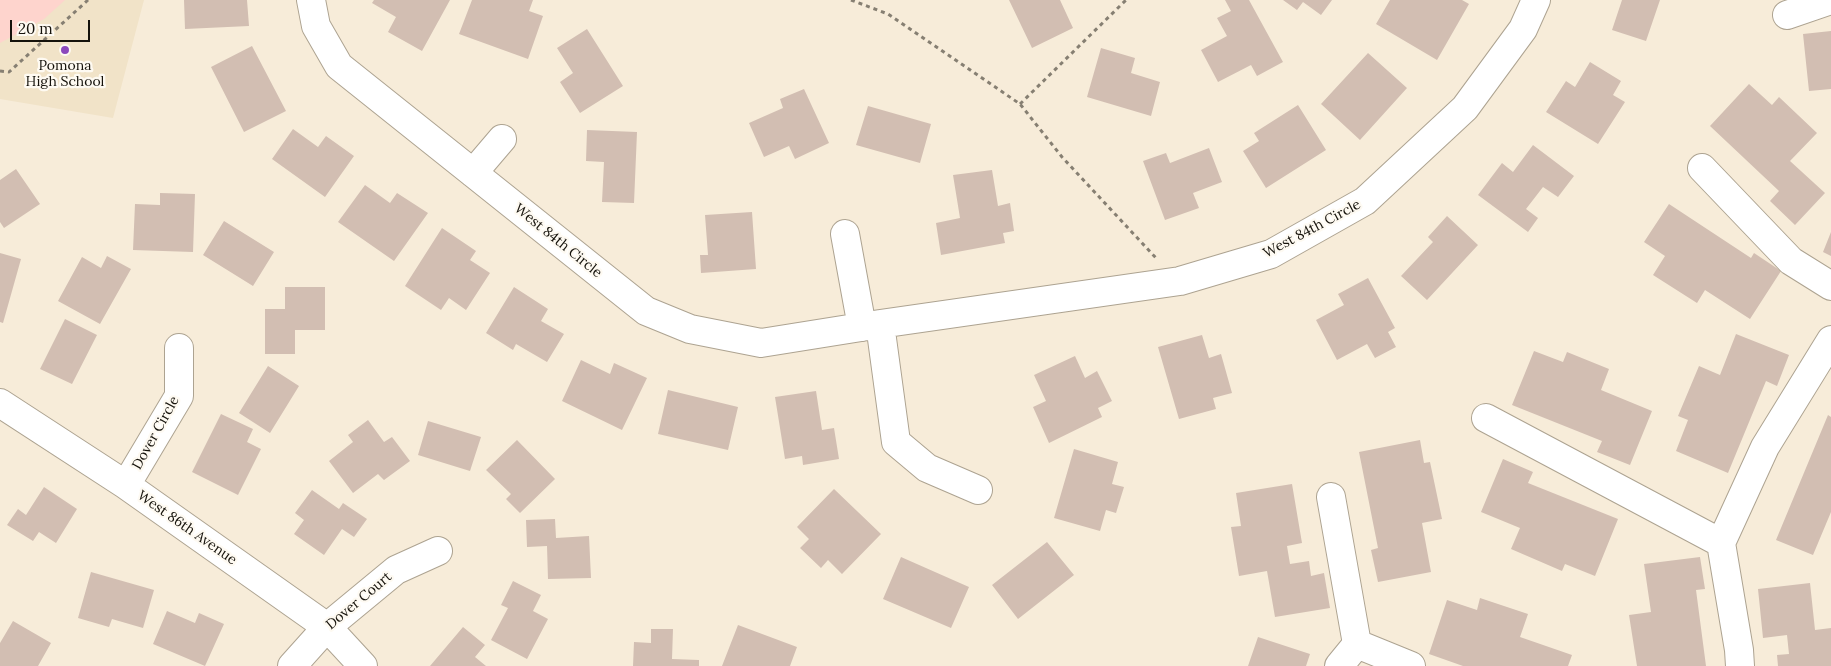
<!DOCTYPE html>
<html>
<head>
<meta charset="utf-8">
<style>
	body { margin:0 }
	#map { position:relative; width:1831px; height:666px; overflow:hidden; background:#f7ecd9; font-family:Lora,serif }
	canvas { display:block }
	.scale { position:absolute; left:10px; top:20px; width:80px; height:22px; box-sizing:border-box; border:2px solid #15120b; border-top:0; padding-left:6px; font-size:15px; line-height:18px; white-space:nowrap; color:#15120b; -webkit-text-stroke:4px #fefaf2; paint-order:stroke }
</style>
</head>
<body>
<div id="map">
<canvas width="1831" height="666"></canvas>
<div class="scale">20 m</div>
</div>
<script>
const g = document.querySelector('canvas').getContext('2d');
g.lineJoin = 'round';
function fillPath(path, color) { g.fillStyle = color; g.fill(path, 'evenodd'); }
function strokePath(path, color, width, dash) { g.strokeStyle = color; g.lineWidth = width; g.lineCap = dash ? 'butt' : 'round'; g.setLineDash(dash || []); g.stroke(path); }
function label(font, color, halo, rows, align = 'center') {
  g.font = font + ' Lora,serif'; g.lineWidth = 4.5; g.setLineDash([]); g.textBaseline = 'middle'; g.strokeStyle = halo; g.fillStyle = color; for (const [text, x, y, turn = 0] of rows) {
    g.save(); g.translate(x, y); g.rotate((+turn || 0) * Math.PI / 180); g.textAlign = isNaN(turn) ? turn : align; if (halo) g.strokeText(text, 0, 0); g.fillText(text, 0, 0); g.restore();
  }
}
const built = new Path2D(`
	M0 0H144L113 118 0 99Z`);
const green = new Path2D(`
	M0 0H65L44 19 0 43Z`);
const building = new Path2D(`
	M184 0H247L249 26 185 29Z
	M374 0H450L422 51 388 32 396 17 372 3Z
	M472 0H533L529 11 543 16 528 59 459 34Z
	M1009 0H1060L1073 28 1032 48Z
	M1225 0H1249L1283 62 1257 76 1251 65 1218 82 1201 50 1227 36 1217 18 1231 11Z
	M1283 0H1332L1321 15 1303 2 1297 10Z
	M1390 0H1462L1469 4 1437 60 1376 24Z
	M1622 0H1660L1646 41 1612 30Z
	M587 29 623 86 580 113 560 82 573 73 557 48Z
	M1831 31V89L1809 91 1803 34Z
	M252 46 286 111 244 132 211 67Z
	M1101 48 1135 58 1131 73 1160 82 1151 116 1087 97Z
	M1368 53 1407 88 1360 140 1321 104Z
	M1590 62 1621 81 1613 95 1625 102 1598 144 1546 112 1566 81 1575 87Z
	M1749 84 1772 105 1779 97 1817 133 1790 161 1825 193 1795 225 1770 201 1779 191 1710 126Z
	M804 89 829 143 795 159 789 146 764 157 749 123 783 108 780 99Z
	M1298 105 1326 150 1266 188 1243 151 1259 141 1254 133Z
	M868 106 931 124 920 163 856 145Z
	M293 129 318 147 326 136 354 156 325 197 272 159Z
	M587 130 637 132 634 203 602 202 604 162 586 161Z
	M1533 145 1574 176 1558 197 1543 187 1526 209 1538 218 1528 232 1478 195 1502 163 1513 172Z
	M1209 148 1222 182 1193 193 1199 208 1165 220 1143 161 1166 153 1170 163Z
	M16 169 40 204 4 228 0 222V180Z
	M992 170 998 206 1010 203 1014 231 1003 233 1005 243 941 255 936 223 960 218 953 175Z
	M365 185 390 203 397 193 428 213 394 261 338 222Z
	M160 193 195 194 193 252 133 250 135 204 160 205Z
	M1669 204 1751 258 1754 253 1781 271 1750 319 1705 290 1697 303 1653 275 1665 256 1644 242Z
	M752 212 756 269 701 273 700 255H708L705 215Z
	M1447 216 1478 245 1427 300 1401 276 1433 242 1428 237Z
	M224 221 274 252 253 286 203 255Z
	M442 228 476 251 470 260 490 273 466 310 449 298 441 310 405 286Z
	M1831 232V256L1823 252Z
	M0 253 21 259 3 323 0 322Z
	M107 256 131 269 100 324 58 301 82 257 101 268Z
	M1368 278 1395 328 1388 332 1396 347 1375 358 1367 344 1337 360 1316 320 1344 305 1338 294Z
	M285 287H325V330H295V354H265V309H285Z
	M514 287 548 309 541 321 564 334 547 362 516 344 513 350 486 333Z
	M65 319 97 335 72 384 40 369Z
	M1736 334 1789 355 1777 386 1766 381 1728 473 1676 451 1688 420 1678 416 1699 366 1720 375Z
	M1202 335 1209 358 1221 354 1232 393 1213 398 1216 409 1179 419 1158 347Z
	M1534 351 1563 362 1567 352 1609 369 1601 390 1652 411 1630 465 1597 452 1602 441 1512 405Z
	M1075 356 1085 378 1097 371 1112 401 1098 408 1102 417 1049 443 1033 407 1046 401 1034 375Z
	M581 360 610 374 614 363 647 378 622 430 562 401Z
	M268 366 299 386 270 433 239 413Z
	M668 390 738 407 728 450 658 434Z
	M816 391 822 430 834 428 839 459 803 465 802 456 785 459 775 397Z
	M221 414 253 429 247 442 261 449 238 495 192 472Z
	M1828 415 1831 417V512L1813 555 1776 540Z
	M368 420 384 442 392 437 410 461 384 480 378 474 353 493 329 461 353 442 348 435Z
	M428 421 481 437 470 471 418 455Z
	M517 440 555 479 520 513 506 499 511 494 486 470Z
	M1420 440 1424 463 1430 462 1442 519 1422 523 1431 572 1378 582 1371 550 1378 548 1359 452Z
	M1074 449 1118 462 1112 484 1124 487 1116 513 1106 510 1100 531 1054 518Z
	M1503 459 1533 472 1528 483 1618 519 1595 576 1565 564 1562 571 1511 549 1520 528 1481 512Z
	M1292 484 1302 543 1287 546 1290 564 1309 561 1311 576 1324 573 1330 608 1275 617 1267 571 1239 576 1231 527 1241 526 1236 493Z
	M44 487 77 509 56 543 39 532 33 541 7 525 18 509 26 515Z
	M834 489 881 534 842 574 828 560 821 568 800 548 809 539 797 527Z
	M312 490 339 509 343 503 367 519 354 537 342 529 324 555 294 534 304 520 295 513Z
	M555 519 556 538 589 536 591 578 548 579 547 546 527 547 526 520Z
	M1047 542 1074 575 1018 619 992 585Z
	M901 557 969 587 951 628 883 599Z
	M1700 557 1705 589 1696 590 1706 666H1637L1629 615 1651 612 1644 564Z
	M91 572 154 590 143 628 112 619 109 627 78 618Z
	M513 581 541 595 533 611 548 619 527 659 491 640 508 608 501 605Z
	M1810 583 1815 630 1831 628V666H1778L1777 655 1789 654 1787 635 1763 638 1758 589Z
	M1480 598 1528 614 1520 637 1572 655 1568 666H1463L1429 654 1447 600 1477 610Z
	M167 611 195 623 199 613 224 624 205 666 153 644Z
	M13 621 51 643 38 666H0V643Z
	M738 625 797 647 790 666H722Z
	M463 627 485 645 475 657 486 666H430Z
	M651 629H673L672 659 699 660V666H633L634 642 651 643Z
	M1258 637 1310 654 1306 666H1248Z`);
const path = new Path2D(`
	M851 0 888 14 1020 104 1062 157 1156 258
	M0 71 9 72 88 0
	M1020 104 1126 0`);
const street = new Path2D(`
	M311 0 316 26 339 66 646 311 690 329 761 343 880 324 896 442 927 468 978 490
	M1787 15 1831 0
	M1702 168 1791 261 1831 286
	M473 173 502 139
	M845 234 862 327
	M880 324 1180 281 1271 254 1365 201 1465 108 1523 29 1536 0
	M0 403 126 485 327 627 363 666
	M1486 418 1721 543
	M126 485 179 396V348
	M1331 497 1357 644 1339 666
	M1357 644 1411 666
	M292 666 327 627 396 570 438 551
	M1740 666 1739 650 1721 543 1765 447 1831 340`);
const markers = [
	[65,50,5,"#8c48bc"]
];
const poiNames = [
	["Pomona",65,66],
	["High School",65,82]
];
const streetNames = [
	["West 84th Circle",1312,229,-28],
	["West 84th Circle",558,241,39],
	["Dover Circle",156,433,-61],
	["West 86th Avenue",187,528,35],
	["Dover Court",359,601,-40]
];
fillPath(built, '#f1e3c8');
fillPath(green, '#fed4cd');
fillPath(building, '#d2beb2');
strokePath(street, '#ada391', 30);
strokePath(path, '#867f72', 3, [4, 4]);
strokePath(street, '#fff', 28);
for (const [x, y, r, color] of markers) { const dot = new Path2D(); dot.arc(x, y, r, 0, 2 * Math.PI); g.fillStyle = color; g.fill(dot); strokePath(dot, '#fefaf2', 2); }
label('14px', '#15120b', '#fefaf2', poiNames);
label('14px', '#15120b', '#fefaf2', streetNames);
</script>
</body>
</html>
